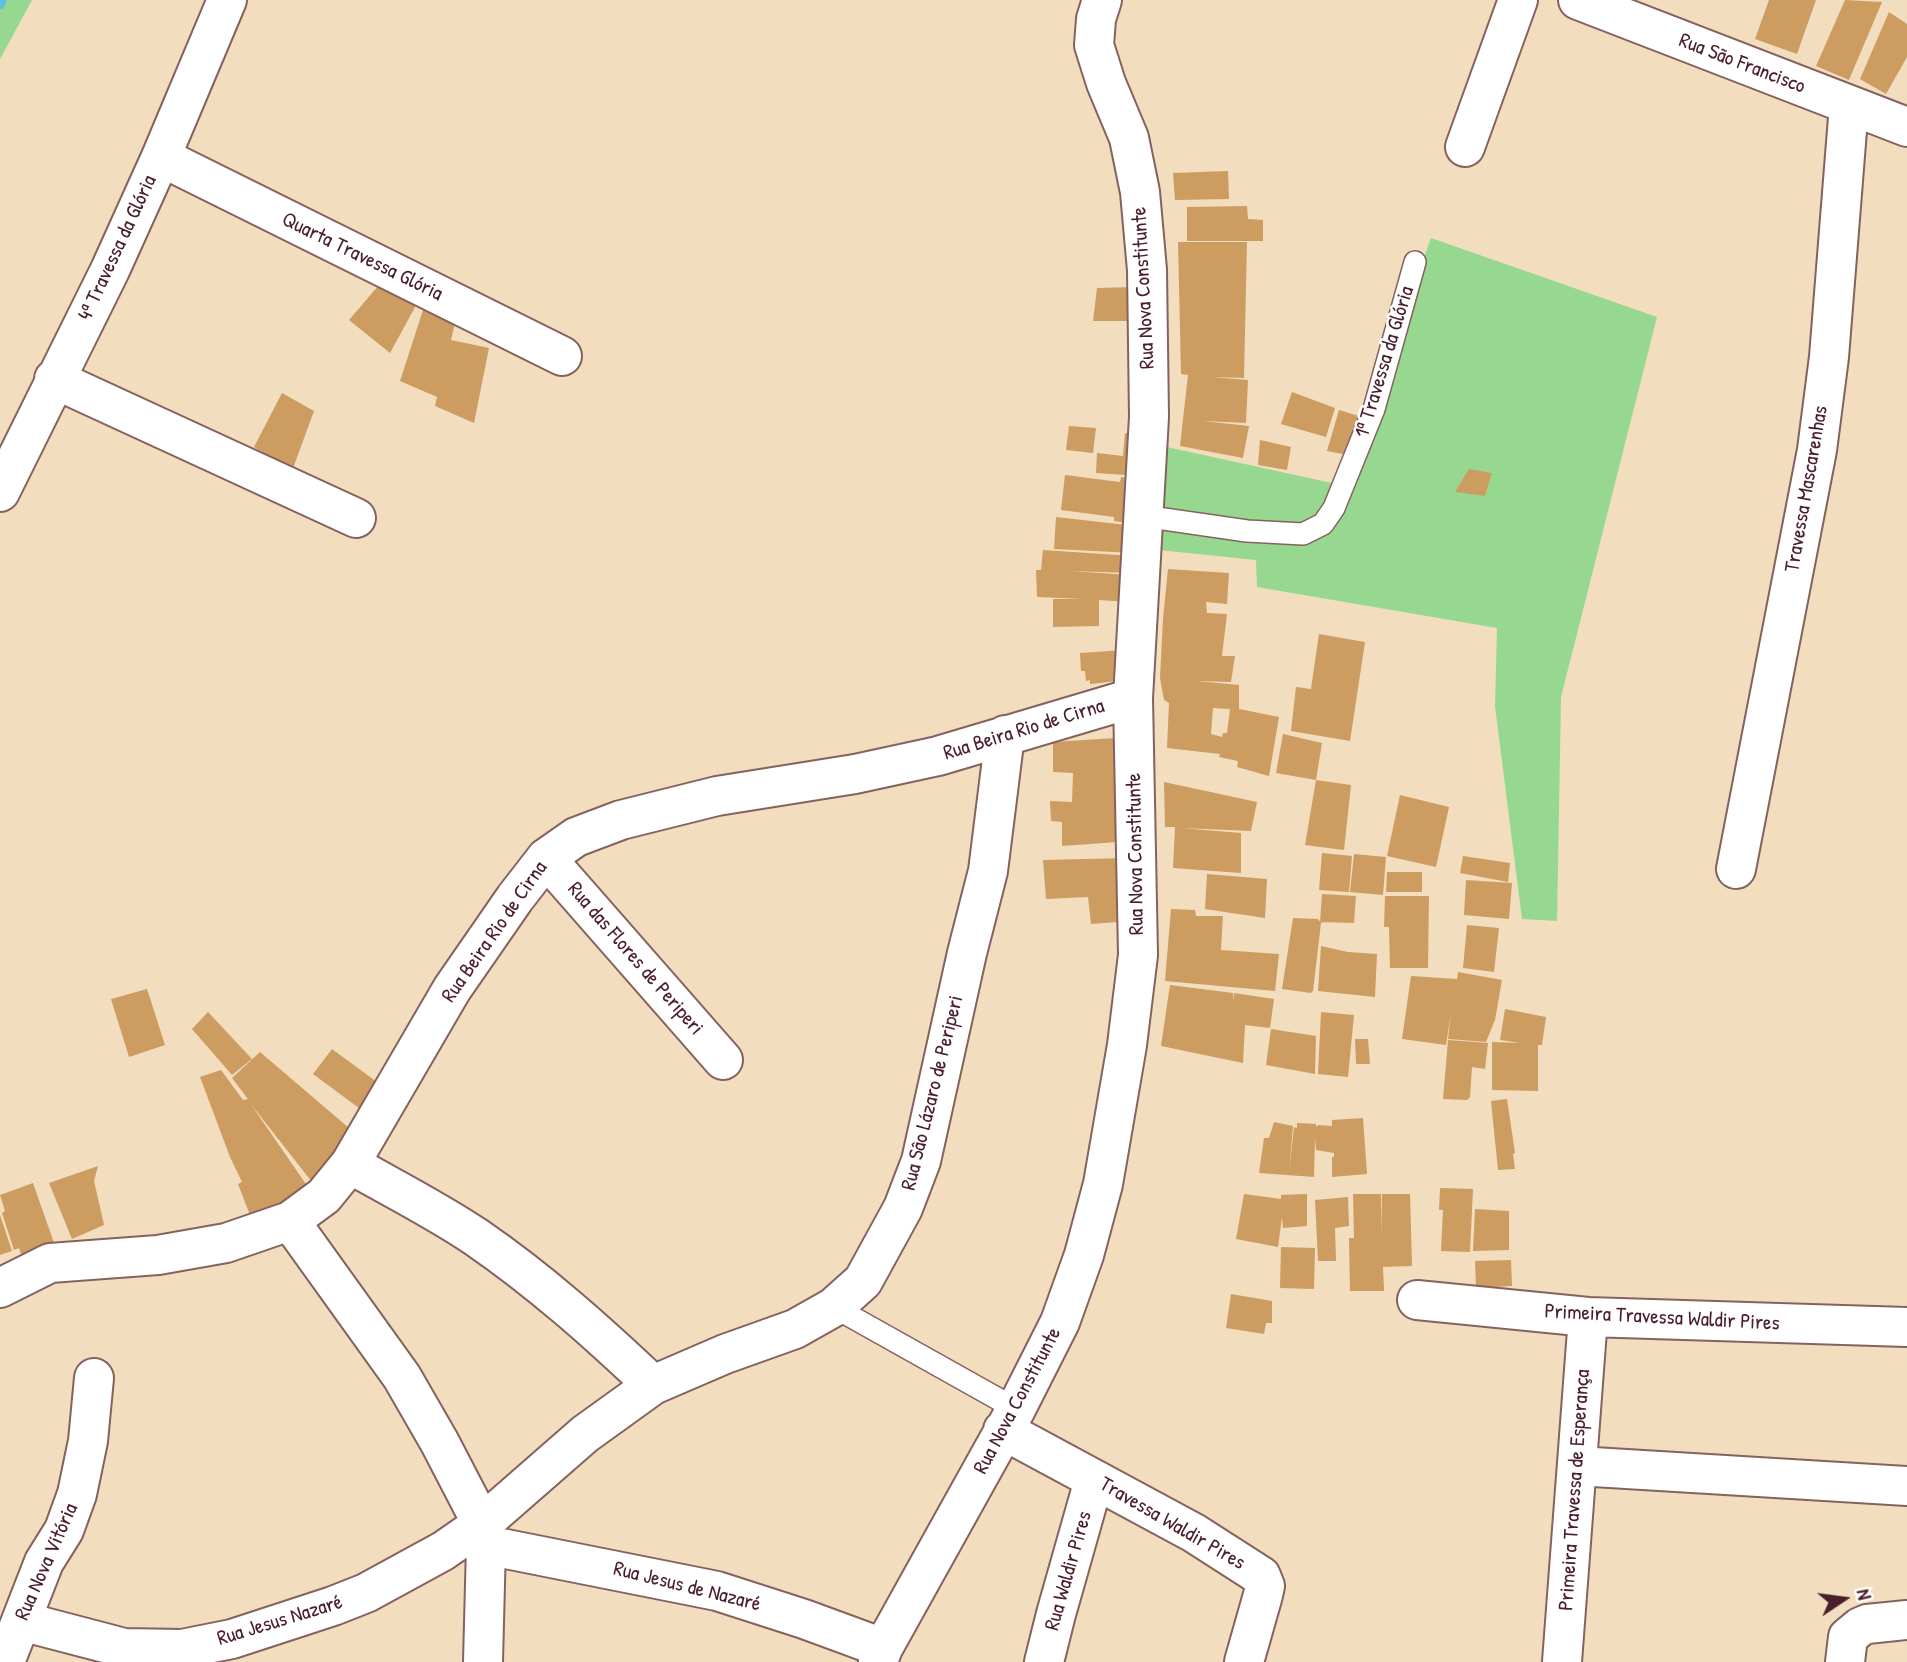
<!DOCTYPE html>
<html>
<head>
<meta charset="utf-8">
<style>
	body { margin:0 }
	#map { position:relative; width:1907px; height:1662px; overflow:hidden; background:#f2ddbe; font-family:"Patrick Hand",sans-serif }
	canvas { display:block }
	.north { position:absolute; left:1809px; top:1564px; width:70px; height:70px; -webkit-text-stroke:5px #fff; paint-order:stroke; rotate:77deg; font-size:19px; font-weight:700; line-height:28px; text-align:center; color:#4a1f2b }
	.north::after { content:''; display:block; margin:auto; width:24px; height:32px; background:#4a1f2b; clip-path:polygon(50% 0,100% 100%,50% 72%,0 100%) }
</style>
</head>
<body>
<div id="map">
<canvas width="1907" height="1662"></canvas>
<div class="north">N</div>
</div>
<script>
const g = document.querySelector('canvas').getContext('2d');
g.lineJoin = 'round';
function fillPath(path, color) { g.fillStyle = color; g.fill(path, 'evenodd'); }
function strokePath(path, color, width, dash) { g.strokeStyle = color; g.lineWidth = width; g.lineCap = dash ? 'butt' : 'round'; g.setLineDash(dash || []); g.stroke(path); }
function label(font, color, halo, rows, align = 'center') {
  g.font = font + ' "Patrick Hand",sans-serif'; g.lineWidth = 5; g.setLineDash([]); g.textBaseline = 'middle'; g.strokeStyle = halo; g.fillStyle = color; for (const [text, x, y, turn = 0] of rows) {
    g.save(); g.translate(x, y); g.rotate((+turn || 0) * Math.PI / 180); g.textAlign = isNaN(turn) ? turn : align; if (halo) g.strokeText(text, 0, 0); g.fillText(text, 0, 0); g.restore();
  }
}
const green = new Path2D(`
	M0 0H32L0 59Z
	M1431 238 1657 317 1561 697 1557 921 1522 919 1495 706 1497 628 1257 587 1256 560 1159 550 1167 447 1341 485Z`);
const stream = new Path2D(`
	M0 4 2 0`);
const building = new Path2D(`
	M1769 0H1816L1797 54 1755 39Z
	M1845 0 1882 2 1849 80 1816 66Z
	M1889 12 1907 24V57L1886 94 1860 79Z
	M1228 171 1229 199 1175 200 1173 173Z
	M1247 206 1248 219 1263 220V241H1187V207Z
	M1178 242H1247L1244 378 1212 377 1248 380 1246 423 1203 421 1249 426 1243 458 1180 446 1188 375 1181 374Z
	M385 278 420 298 390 353 349 320Z
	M1137 287 1135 321H1093L1097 288Z
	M424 307 455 323 451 340 489 348 474 423 435 406 437 397 400 381Z
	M1292 392 1335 408 1326 437 1281 424Z
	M282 393 314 411 292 471 254 447Z
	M1339 410 1362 417 1348 455 1327 451Z
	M1069 426 1096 428 1093 453 1066 450Z
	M1125 433 1141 435 1140 476 1096 473 1097 453 1123 456Z
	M1260 440 1291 447 1287 470 1258 465Z
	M1469 469 1492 473 1485 496 1455 492Z
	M1065 475 1120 482 1121 477 1141 480 1135 524 1114 521V517L1061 510Z
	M1056 517 1135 526 1134 553 1054 549Z
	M1043 550 1133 556 1131 573 1070 571 1131 575 1129 602 1099 600V626L1053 627V599H1084L1037 597 1036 570H1041Z
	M1168 569 1229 573 1227 604 1206 602 1207 613 1227 614 1222 656H1235L1231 682 1197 681 1239 685V709L1279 717 1269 776 1237 767 1238 761 1219 757 1220 754 1167 748 1169 703 1164 700 1160 678 1163 619ZM1213 708 1230 709 1227 733H1223L1222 737 1211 734Z
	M1319 634 1365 642 1350 741 1291 731 1296 687 1311 689Z
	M1124 650 1126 680 1090 684V680L1086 681 1085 671H1081L1080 653Z
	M1283 734 1322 743 1316 780 1276 773Z
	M1130 737 1131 841 1062 846V822L1051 821 1050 801 1072 802 1073 773 1053 772V742Z
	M1316 780 1351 785 1344 850 1305 845Z
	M1164 782 1257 802 1251 831 1181 828 1241 833V873L1173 868 1175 827H1165Z
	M1400 795 1449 807 1436 867 1387 856Z
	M1322 853 1352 856 1349 892 1319 890Z
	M1354 854 1386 857 1383 895 1350 892Z
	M1463 856 1510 863 1508 882 1460 873Z
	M1130 858 1131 921 1091 924 1088 897 1046 899 1043 860Z
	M1387 872H1422V892H1386Z
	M1207 874 1267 879 1265 918 1205 909Z
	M1466 880 1512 883 1509 919 1464 915Z
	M1322 894 1356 896 1354 923 1320 922Z
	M1385 896H1429L1428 968H1390L1389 927H1384Z
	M1171 909 1195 910 1196 916H1223L1221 950 1279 954 1275 991 1165 981Z
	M1293 918 1318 919 1321 923 1313 991 1311 993 1282 989Z
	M1467 925 1499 928 1494 972 1463 968Z
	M1321 946 1348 952 1377 954 1375 997 1318 991Z
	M1458 972 1502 980 1495 1020 1486 1042 1448 1039 1451 1012 1446 1045 1402 1039 1411 976 1457 979Z
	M1170 985 1233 993V1002L1234 993 1274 999 1270 1028 1245 1025 1243 1063 1161 1046Z
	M147 989 165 1045 129 1057 111 999Z
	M1505 1009 1546 1017 1542 1045H1538V1091L1492 1090V1042L1520 1043 1500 1040Z
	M208 1012 252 1059 232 1075 192 1029Z
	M1321 1012 1354 1015 1348 1077 1318 1074Z
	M1271 1029 1316 1036 1315 1074 1266 1065Z
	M1355 1039H1368L1370 1064H1356Z
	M1448 1040 1488 1043 1485 1069 1472 1067 1470 1097 1467 1100 1443 1099Z
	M332 1049 385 1088 367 1114 313 1074Z
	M260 1052 356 1134 312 1182 250 1103 310 1190 250 1215 238 1184 242 1182 230 1157 200 1077 221 1070 243 1100 248 1099 232 1078Z
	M1507 1099 1515 1153 1513 1154 1515 1169 1498 1170 1491 1101Z
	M1363 1118 1367 1174 1332 1177V1157H1334V1153L1316 1150 1315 1138 1314 1177 1259 1173 1264 1138H1269L1274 1122 1293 1126 1289 1173 1294 1127 1297 1128V1123L1316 1124V1127L1318 1125 1332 1126V1120Z
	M98 1166 94 1181 104 1225 72 1239 49 1183Z
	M33 1183 54 1243 21 1254 19 1248 14 1250 2 1213 5 1211 0 1195Z
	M1440 1188 1473 1189 1470 1252 1441 1251 1443 1210H1439Z
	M1244 1194 1281 1199V1195L1307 1194V1226L1283 1228 1282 1217 1278 1247 1236 1239Z
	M1353 1194H1381L1382 1237V1194H1410L1412 1266 1383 1267 1384 1291H1350L1349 1238H1354Z
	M1348 1197 1349 1226 1335 1228 1336 1261H1318L1315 1200Z
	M1475 1209 1509 1211V1250L1473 1251Z
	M0 1215 12 1251 0 1255Z
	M1281 1247 1315 1248 1314 1289 1280 1288Z
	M1511 1260 1512 1286 1476 1288 1475 1261Z
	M1231 1294 1272 1301V1323H1266L1264 1334 1226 1328Z`);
const service = new Path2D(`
	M1143 516 1247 531 1303 534 1323 524 1334 508 1374 409 1415 262
	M834 1307 1016 1409`);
const minor = new Path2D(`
	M1578 0 1907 127
	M1465 147 1518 0
	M161 157 562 356
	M54 379 356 518
	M0 492 110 270 161 157 227 0
	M546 858 723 1060
	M1736 869 1817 450 1829 357 1849 105
	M350 1164C392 1188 436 1210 476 1237 540 1281 597 1332 653 1385
	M290 1221 402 1377 440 1443 482 1524 486 1545 483 1662
	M0 1288 50 1263 158 1255 226 1243 290 1221 324 1196 350 1164 452 989 515 898 546 858 576 837 621 820 717 796 855 774 938 756 1133 698
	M1417 1300 1588 1317 1907 1327
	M1003 1430 1194 1533 1261 1576 1265 1586 1263 1595 1244 1662
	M1577 1466 1907 1486
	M486 1545 717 1591 804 1619 883 1648
	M21 1621 124 1648 182 1649 232 1639 333 1606 366 1593 443 1551 482 1524 585 1434 653 1385 725 1354 795 1329 834 1307 863 1281 903 1208 921 1161 967 953 988 871 1005 735
	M5 1662 44 1562 64 1530 77 1494 88 1441 94 1378
	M878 1662 883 1648 1016 1409 1060 1322 1084 1255 1103 1184 1127 1045 1138 955 1133 698 1149 417 1147 270 1140 192 1129 138 1106 83 1094 45 1096 19 1102 0
	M1044 1662 1056 1614 1094 1480
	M1562 1662 1588 1317
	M1845 1662 1848 1637 1860 1627 1867 1624 1907 1620`);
const streetNames = [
	["Rua São Francisco",1742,64,21],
	["4ª Travessa da Glória",118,248,-65],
	["Quarta Travessa Glória",362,257,26],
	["Rua Nova Constitunte",1144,288,-93],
	["1ª Travessa da Glória",1385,362,-73],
	["Travessa Mascarenhas",1807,489,-80],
	["Rua Beira Rio de Cirna",1024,730,-17],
	["Rua Nova Constitunte",1136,854,-91],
	["Rua Beira Rio de Cirna",495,932,-55],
	["Rua das Flores de Periperi",635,959,49],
	["Rua Sâo Lázaro de Periperi",933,1093,-76],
	["Primeira Travessa Waldir Pires",1662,1318,3],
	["Rua Nova Constitunte",1018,1401,-62],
	["Primeira Travessa de Esperança",1575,1490,-86],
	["Travessa Waldir Pires",1172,1524,30],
	["Rua Nova Vitória",47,1562,-66],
	["Rua Waldir Pires",1069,1571,-74],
	["Rua Jesus de Nazaré",687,1587,14],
	["Rua Jesus Nazaré",280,1621,-17]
];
fillPath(green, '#96d88f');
strokePath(stream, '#5fc0dd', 10);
fillPath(building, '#cc9c60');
strokePath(service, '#85625e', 24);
strokePath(minor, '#85625e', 42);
strokePath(service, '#fff', 21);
strokePath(minor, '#fff', 38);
label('21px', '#4a1f2b', '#fff', streetNames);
</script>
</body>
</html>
